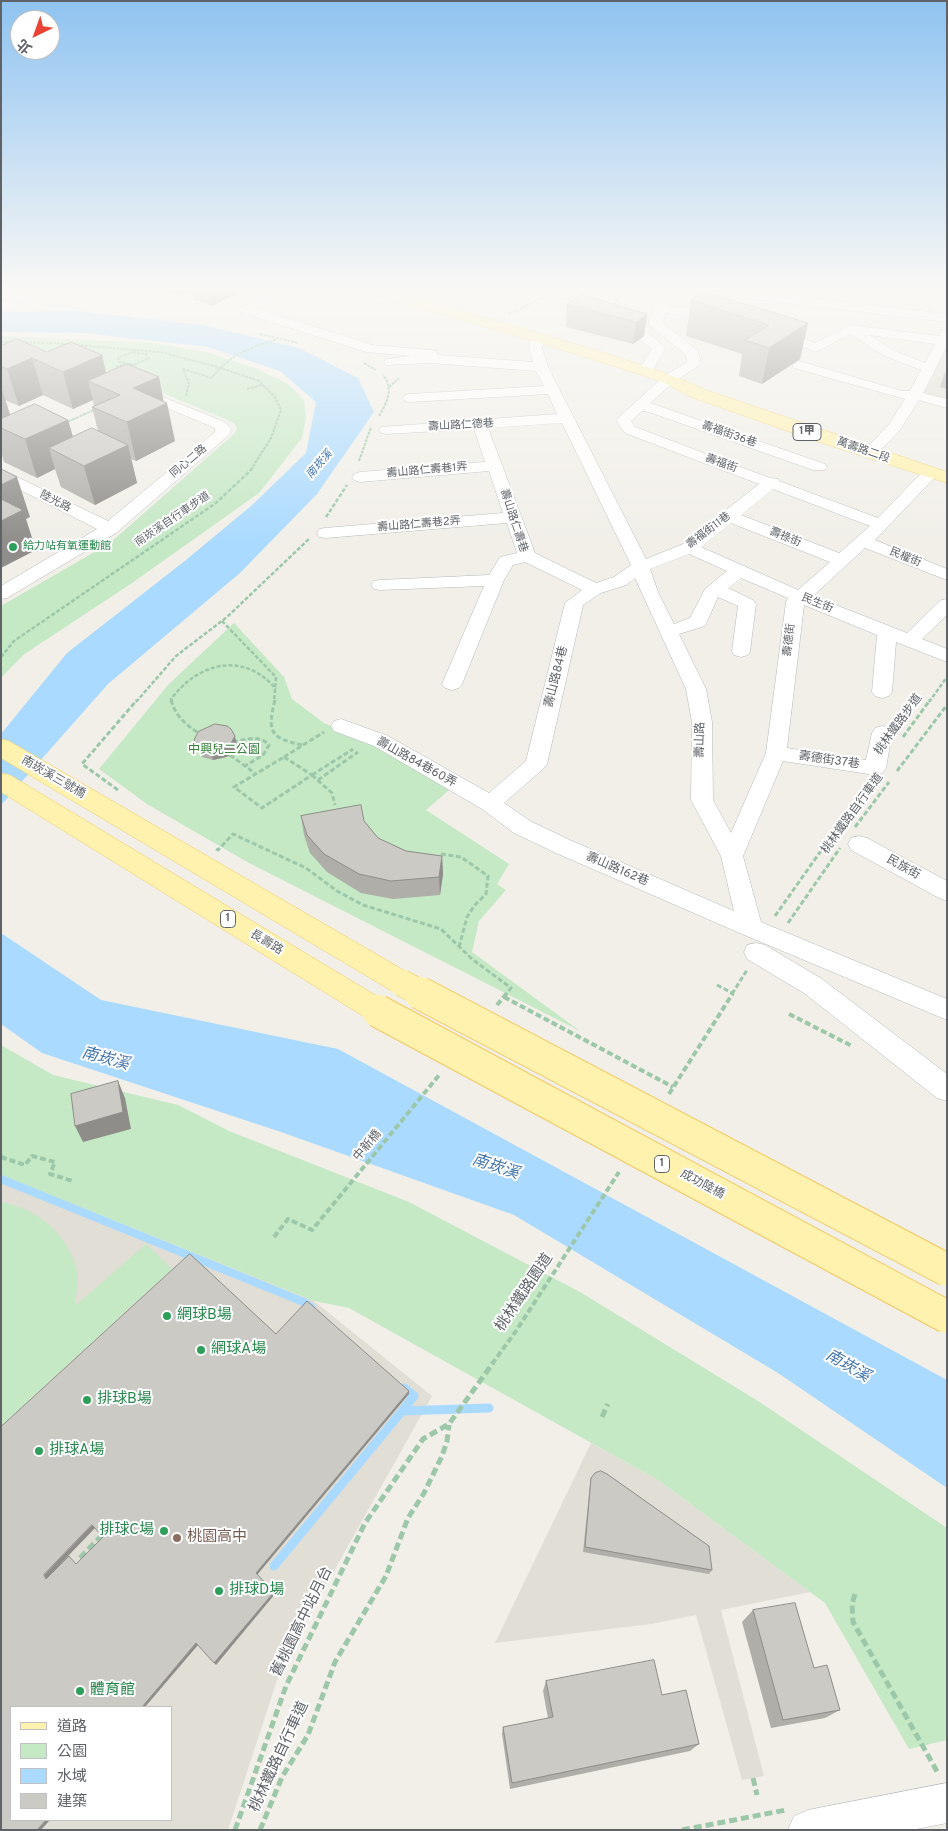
<!DOCTYPE html>
<html>
<head>
<meta charset="utf-8">
<style>
	body { margin:0 }
	#map { position:relative; width:948px; height:1831px; overflow:hidden; background:#f1efe8; font-family:Overpass,"Noto Sans TC",sans-serif }
	canvas { display:block }
	.frame { position:absolute; inset:0; border:2px solid #5f6368; pointer-events:none }
	.legend { position:absolute; left:10px; top:1706px; width:162px; height:115px; box-sizing:border-box; background:#fff; border:1px solid #bfc1c3; margin:0; padding:6px 9px; list-style:none; font-size:15px; color:#5f6368 }
	.legend li { display:flex; align-items:center; gap:10px; height:25px }
	.legend b { width:25px; border:1px solid #bfc1c3 }
	.north { position:absolute; left:10px; top:10px; width:50px; height:50px; box-sizing:border-box; background:#fff; border:1px solid #bfc1c3; border-radius:50%; rotate:222deg; font-size:14px; font-weight:700; line-height:20px; text-align:center; color:#5f6368 }
	.north::after { content:''; display:block; margin:auto; width:18px; height:22px; background:#ea4335; clip-path:polygon(50% 0,100% 100%,50% 72%,0 100%) }
</style>
</head>
<body>
<div id="map">
<canvas width="948" height="1831"></canvas>
<div class="frame"></div>
<ul class="legend">
<li><b style="height:6px;background:#fff2af"></b>道路</li>
<li><b style="height:14px;background:#c5e8c5"></b>公園</li>
<li><b style="height:14px;background:#aadaff"></b>水域</li>
<li><b style="height:14px;background:#cccac5"></b>建築</li>
</ul>
<div class="north">北</div>
</div>
<script>
const g = document.querySelector('canvas').getContext('2d');
g.lineJoin = 'round';
function fillPath(path, color) { g.fillStyle = color; g.fill(path, 'evenodd'); }
function strokePath(path, color, width, dash) { g.strokeStyle = color; g.lineWidth = width; g.lineCap = dash ? 'butt' : 'round'; g.setLineDash(dash || []); g.stroke(path); }
function label(font, color, halo, rows, align = 'center') {
  g.font = font + ' Overpass,"Noto Sans TC",sans-serif'; g.lineWidth = 4; g.setLineDash([]); g.textBaseline = 'middle'; g.strokeStyle = halo; g.fillStyle = color; for (const [text, x, y, turn = 0] of rows) {
    g.save(); g.translate(x, y); g.rotate((+turn || 0) * Math.PI / 180); g.textAlign = isNaN(turn) ? turn : align; if (halo) g.strokeText(text, 0, 0); g.fillText(text, 0, 0); g.restore();
  }
}
const education = new Path2D(`
	M947 343V402L923 395Z
	M1 1175 314 1301 432 1396 283 1662 228 1830H1ZM11 1707H171V1820H11Z
	M591 1443 658 1480 810 1592 721 1610 764 1776 742 1780 696 1615 651 1624 495 1643Z`);
const green = new Path2D(`
	M1 336 153 343 206 352 255 368 288 384 304 400 306 418 302 438 259 493 132 583 23 655 1 678V606L110 543 234 434 237 429 235 424 228 420 63 352 1 351Z
	M234 623 284 677 292 699 324 723 393 753 449 790 426 810 509 864 497 884 506 890 479 921 472 952 580 1031 249 863 147 804 99 769 168 685Z
	M1 1045 53 1075 178 1105 229 1131 409 1202 580 1292 758 1401 947 1528V1740L909 1749 825 1603 658 1480 349 1308 314 1301 1 1175Z
	M1 1202C38 1209 68 1234 77 1271 80 1282 75 1296 75 1306L146 1244 172 1269 1 1426Z`);
const water = new Path2D(`
	M78 311 203 325 299 348 358 378 374 412 317 494 240 573 108 684 1 805V734L67 653 186 560 251 506 306 453 316 402 280 371 208 347 83 333 1 332V312Z
	M1 933 101 1000 338 1049 947 1380V1488L778 1373 514 1215 281 1132 42 1053 1 1024Z`);
const streamFar1 = new Path2D(`
	M1 1179 306 1303 312 1308`);
const stream = new Path2D(`
	M404 1388 414 1396 402 1411 489 1408
	M274 1566 402 1411`);
const pathFar4 = new Path2D(`
	M614 305 624 287
	M509 314 555 291 581 298
	M260 334 298 343
	M1 342 53 343 160 352 218 367 259 381 275 397 281 410 271 438 250 471
	M133 352 146 354 149 358 134 365 119 362 118 358Z
	M364 363 376 370
	M116 367 123 365
	M389 387 399 378
	M247 389 262 385
	M186 396 189 384 183 369 212 378C228 355 252 347 278 339
	M379 416C387 403 394 388 383 375
	M65 423 96 409
	M359 461 371 427`);
const pathFar3 = new Path2D(`
	M326 517 347 485
	M222 621 276 677 274 702
	M1 657 14 641 216 503 252 469
	M136 702 176 656 227 617 310 538
	M172 702 171 699C199 662 244 651 276 689
	M929 702 947 677`);
const pathFar2 = new Path2D(`
	M171 700C176 717 186 725 200 734
	M275 700C267 732 270 738 302 745
	M903 737 930 700
	M230 755 256 774
	M284 757 324 732
	M284 757 312 775 262 808 234 787Z
	M897 771 947 705
	M312 775 332 793 335 805
	M312 775 353 749
	M318 780 358 752
	M118 790 82 764 137 700
	M855 827 889 782
	M216 849 218 850 233 834 306 868 337 891 363 905 441 929 472 959 511 988 506 994
	M441 854 461 857 488 876 486 894 474 906 467 917 459 947
	M775 916 868 784
	M788 923 840 848
	M717 985 732 993
	M732 994 747 970`);
const pathFar1 = new Path2D(`
	M504 997 673 1087
	M497 1005 507 993
	M789 1014 852 1046
	M669 1094 733 993
	M1 1157 25 1165 32 1156 55 1162 50 1174 73 1181
	M274 1237 288 1219 312 1230 440 1074
	M492 1364 516 1331 619 1172`);
const path = new Path2D(`
	M602 1417 608 1404
	M80 1558 104 1533
	M855 1594 852 1604 853 1622 939 1775
	M753 1778 757 1795
	M235 1830 286 1686 365 1523 423 1439 449 1424 493 1363
	M260 1830 282 1777 308 1735 335 1662 386 1576 408 1518 424 1493 442 1456 447 1441 449 1425
	M682 1830 786 1810`);
const minor = new Path2D(`
	M36 287H53L1 312V303Z
	M277 287H293L256 308 372 345 431 350 436 351 438 355 533 362C530 352 525 337 539 334L544 335 546 338 542 348 548 367 646 559 683 544 759 484 625 433 616 420 664 376 687 362 686 355 648 324 663 287H675L668 306 720 312 726 316 720 320 666 313 662 323 698 351 701 364 674 382 650 403 825 464 827 467 825 470H813L649 412 642 411 631 421 635 427 770 478 778 479 779 481 878 518 924 470H936L938 473 936 476 875 540 947 569V580L865 548 813 596 907 633 941 600 947 599V615L922 639 947 649V662L896 642 892 692 889 696 882 698 875 696 872 692 877 635 804 605 787 748 866 760 872 733 875 728 882 726 889 728 892 733 886 768 882 773 875 775 783 761 743 856 761 922 947 999V1020L742 934 556 853 514 833 482 809 374 746 334 731 331 726 334 721 341 719 388 736 489 793 526 761 565 603 582 590 525 562 513 565 504 580 462 684 459 688 452 690 445 688 442 684 484 586 380 590 374 589 371 585 374 581 380 580 489 575 500 557 517 553 507 523 325 538 319 537 317 533 319 529 325 528 503 513 489 471 360 482 354 480 352 477 354 474 360 472 485 462 474 429 386 434 381 433 379 430 381 427 557 414 548 394 410 402 405 401 403 398 405 395 410 394 544 386 536 371 430 363 386 365 384 362 386 359 411 356 366 352 240 312 239 309ZM562 423 631 565 614 577 596 583 535 553 488 428ZM773 489 870 526 839 553 741 515ZM731 523 830 562 798 590 701 547ZM689 554 727 571 705 589 690 618 674 624 658 592 650 569ZM635 578 686 689 692 722 691 800 721 856 734 911 572 841 530 821 504 803 543 769 547 764 583 605 601 593 626 585ZM741 578 788 598 786 602 766 753 731 833 713 800 712 722 706 689 679 634 705 626 718 597 738 606 732 651 734 655 741 657 748 655 750 651 756 604 753 600 728 588Z
	M385 287H400L387 297H379L377 294Z
	M680 287H721L947 314V322L686 291Z
	M635 325 640 326 666 348 650 374H640L638 371 652 349 630 332 628 329Z
	M774 325 815 343 850 325 939 336 942 330 947 329V346L923 393 947 399V408L919 400 900 430 875 456H865L862 453 865 450 889 424 905 399 794 368 792 365 799 361 902 391H910L921 370 885 356 850 334 816 352 769 332 767 329 769 326ZM869 335 935 344 925 363 895 351Z
	M138 387 225 422 231 429 230 434 116 533 7 598 1 599V586L97 529 1 480V469L108 521 215 432V428L133 394 131 391 133 388Z
	M859 836 867 838 947 881V901L939 898 851 850 848 844 851 838Z
	M756 943 765 945 822 979 947 1074V1101L937 1098 804 993 747 959 744 952 747 945Z
	M947 1783V1823L912 1830H788L794 1816 808 1810Z`);
const major = new Path2D(`
	M353 287H378C447 307 516 326 585 347 625 360 665 371 703 389L947 472V483L816 441 691 397 663 382 639 374 534 341 355 290Z
	M1 739 9 741 412 975 416 983 412 991 402 994 392 991 1 758Z
	M1 773 10 775 388 1003 393 1011 388 1019 378 1023 368 1019 1 792Z`);
const pathBridge = new Path2D(`
	M233 742C246 740 259 734 269 745L263 755 245 766`);
const majorBridgeFar1 = new Path2D(`
	M402 983 423 994`);
const majorBridge = new Path2D(`
	M420 993 947 1270
	M378 1011 947 1317`);
const wall = new Path2D(`
	M154 287H235L236 294 212 306 195 300 194 295 187 293 182 296Z
	M247 287H265L259 291Z
	M593 287H612L607 291Z
	M691 300 808 323 800 359 762 384 739 376 742 354 686 336Z
	M567 304 647 314 644 336 633 344 566 327Z
	M1 346 47 352 102 355 106 373 159 377 164 402 175 441 136 461 131 459 137 483 95 505 61 487 55 469 37 478 4 462 1 452ZM43 395 73 409 93 400 94 406 92 407 98 431 73 437 68 420 10 415 5 400 19 406Z
	M947 372V393L945 392 946 389 940 387 944 374Z
	M194 740 237 746 232 754 226 757 213 760 202 757 197 750Z
	M301 816 364 821 378 838 406 851 442 856 443 874 440 895 393 899 361 893 327 872 310 853 304 835Z
	M591 1478 712 1570 709 1574 583 1552 590 1484Z
	M753 1610 814 1668 840 1710 825 1718 771 1728 742 1622Z
	M546 1681 662 1695 699 1744 690 1751 510 1789 502 1734 503 1727 548 1718 543 1691Z`);
const shadedWall = new Path2D(`
	M180 287H186L187 293 182 296Z
	M209 287H235L236 294 212 306Z
	M258 287H265L259 291Z
	M647 314 644 336 633 344 636 322Z
	M808 323 800 359 762 384 769 348Z
	M102 355 110 390 88 381 93 400 73 409 63 372Z
	M32 358 43 395 19 406 7 369Z
	M159 377 164 405 167 403 175 441 136 461 127 422 133 388Z
	M1 389H2L14 427 1 428Z
	M68 420 79 458 49 448 55 469 37 478 25 439Z
	M128 445 137 483 95 505 84 466Z
	M17 477 30 517 26 519 36 550 1 568V485Z
	M235 736 237 746 232 754 226 757 213 760 211 750Z
	M442 856 443 874 440 895 439 877Z
	M118 1081 125 1098 131 1129 83 1142 75 1126Z
	M409 1391V1394L257 1575 256 1573Z
	M92 1525 95 1528 47 1578 49 1581 46 1579 44 1575Z
	M274 1592 275 1594 216 1665 214 1663Z
	M196 1643 198 1645 145 1707H142Z
	M46 1820H50L41 1830H37Z`);
const building = new Path2D(`
	M705 292 808 323 769 348 745 340 769 325 691 300Z
	M583 295 647 314 636 322 567 304Z
	M17 339 47 352 71 342 102 355 63 372 32 358 7 369 1 366V346Z
	M127 364 159 377 133 388 167 403 127 422 92 407 120 395 88 381Z
	M35 404 68 420 25 439 1 428V419Z
	M92 428 128 445 84 466 49 448Z
	M1 469 17 477 1 485Z
	M1 499 23 510 1 521Z
	M215 724 227 726 231 729 235 736 230 745 224 748 211 750 199 747 194 740 198 732Z
	M361 805 364 821 378 838 406 851 442 856 439 877 391 881 359 874 324 854 307 835 301 816Z
	M118 1081 123 1112 75 1126 71 1094Z
	M190 1254 276 1334 307 1301 409 1391 256 1573 274 1592 214 1663 196 1643 142 1707H11V1820H46L37 1830H1V1427ZM92 1525 103 1537 76 1564 69 1556 46 1579 44 1575Z
	M601 1471 607 1474 709 1546 712 1570 585 1547 591 1478 595 1473Z
	M795 1603 814 1668 827 1665 840 1710 783 1720 753 1610Z
	M654 1660 662 1695 686 1690 699 1744 512 1783 503 1727 553 1717 546 1681Z`);
const markers = [
	[13,547,5,"#2e9e5b"],
	[167,1316,5,"#2e9e5b"],
	[201,1350,5,"#2e9e5b"],
	[87,1400,5,"#2e9e5b"],
	[39,1451,5,"#2e9e5b"],
	[164,1531,5,"#2e9e5b"],
	[177,1538,5,"#8d6e63"],
	[219,1591,5,"#2e9e5b"],
	[80,1691,5,"#2e9e5b"]
];
const farStreetnames = [
	["壽山路仁德巷",461,426,-3],
	["壽福街36巷",729,435,19],
	["萬壽路二段",863,451,19],
	["同心二路",189,462,-40],
	["壽福街",721,464,20],
	["壽山路仁壽巷1弄",427,471,-5],
	["陸光路",55,502,27],
	["南崁溪自行車步道",173,520,-34],
	["壽山路仁壽巷",513,521,72],
	["壽山路仁壽巷2弄",419,525,-5],
	["壽福街11巷",709,531,-37],
	["壽祿街",785,538,22],
	["民權街",905,558,22],
	["民生街",817,604,22],
	["壽德街",790,640,-83]
];
const shields = [
	[807,432,28],
	[228,919,15],
	[662,1164,15]
];
const shieldNames = [
	["1甲",807,432],
	["1",228,919],
	["1",662,1164]
];
const farWaternames = [
	["南崁溪",320,465,-49]
];
const farLeisurenames = [
	["給力站有氧運動館",23,547]
];
const streetNames = [
	["壽山路84巷",557,677,-76],
	["桃林鐵路步道",899,725,-54],
	["壽山路",701,740,-89],
	["壽德街37巷",829,761,8],
	["壽山路84巷60弄",416,763,29],
	["南崁溪三號橋",53,778,30],
	["桃林鐵路自行車道",853,814,-54],
	["民族街",903,868,29],
	["壽山路162巷",617,870,23],
	["長壽路",266,943,31],
	["中新橋",368,1146,-50],
	["成功陸橋",702,1185,28]
];
const parkNames = [
	["中興兒二公園",224,751]
];
const nearStreetnames = [
	["桃林鐵路園道",525,1293,-56],
	["舊桃園高中站月台",303,1622,-64],
	["桃林鐵路自行車道",280,1757,-65]
];
const nearLeisurenames = [
	["網球B場",177,1316],
	["網球A場",211,1350],
	["排球B場",97,1400],
	["排球A場",49,1451],
	["排球C場",154,1531,"right"],
	["排球D場",229,1591],
	["體育館",90,1691]
];
const nearEducationnames = [
	["桃園高中",187,1538]
];
const nearWaternames = [
	["南崁溪",105,1060,15],
	["南崁溪",495,1168,18],
	["南崁溪",847,1367,30]
];
fillPath(education, '#e1ded6');
fillPath(green, '#c5e8c5');
fillPath(water, '#aadaff');
strokePath(streamFar1, '#aadaff', 8);
strokePath(stream, '#aadaff', 9);
strokePath(minor, '#b5b8bc', 1);
strokePath(major, '#f2c960', 1);
strokePath(pathFar4, '#9cc7a9', 2, [3, 1]);
strokePath(pathFar3, '#9cc7a9', 2.5, [4, 2]);
strokePath(pathFar2, '#9cc7a9', 3, [5, 2.5]);
strokePath(pathFar1, '#9cc7a9', 4, [6, 3]);
strokePath(path, '#9cc7a9', 5, [8, 4]);
fillPath(minor, '#fff');
fillPath(major, '#fff2af');
strokePath(majorBridgeFar1, '#f2c960', 27, []);
strokePath(majorBridge, '#f2c960', 34, []);
strokePath(pathBridge, '#9cc7a9', 3, [5, 2.5]);
strokePath(majorBridgeFar1, '#fff2af', 26);
strokePath(majorBridge, '#fff2af', 32);
fillPath(wall, '#afaea9');
fillPath(shadedWall, '#8f8d8a');
fillPath(building, '#cccac5');
strokePath(building, '#8f8d8a', 1);
const sky = g.createLinearGradient(0, 0, 0, 544);
sky.addColorStop(0, '#8fc3f1');
sky.addColorStop(0.53, '#f9f8f5');
sky.addColorStop(1, '#f9f8f500');
g.fillStyle = sky;
g.fillRect(0, 0, 948, 544);
for (const [x, y, r, color] of markers) { const dot = new Path2D(); dot.arc(x, y, r, 0, 2 * Math.PI); g.fillStyle = color; g.fill(dot); strokePath(dot, '#fff', 2); }
label('11px', '#5f6368', '#fff', farStreetnames);
for (const [x, y, w] of shields) { const box = new Path2D(); box.roundRect(x - w / 2, y - 8.5, w, 17, 4); g.fillStyle = '#fff'; g.fill(box); strokePath(box, '#5f6368', 1); }
label('bold 11px', '#5f6368', null, shieldNames);
label('italic 11px', '#4174aa', '#fff', farWaternames);
label('11px', '#27864d', '#fff', farLeisurenames, 'left');
label('12px', '#5f6368', '#fff', streetNames);
label('12px', '#348238', '#fff', parkNames);
label('15px', '#5f6368', '#fff', nearStreetnames);
label('15px', '#27864d', '#fff', nearLeisurenames, 'left');
label('15px', '#785e54', '#fff', nearEducationnames, 'left');
label('italic 16px', '#4174aa', '#fff', nearWaternames);
</script>
</body>
</html>
